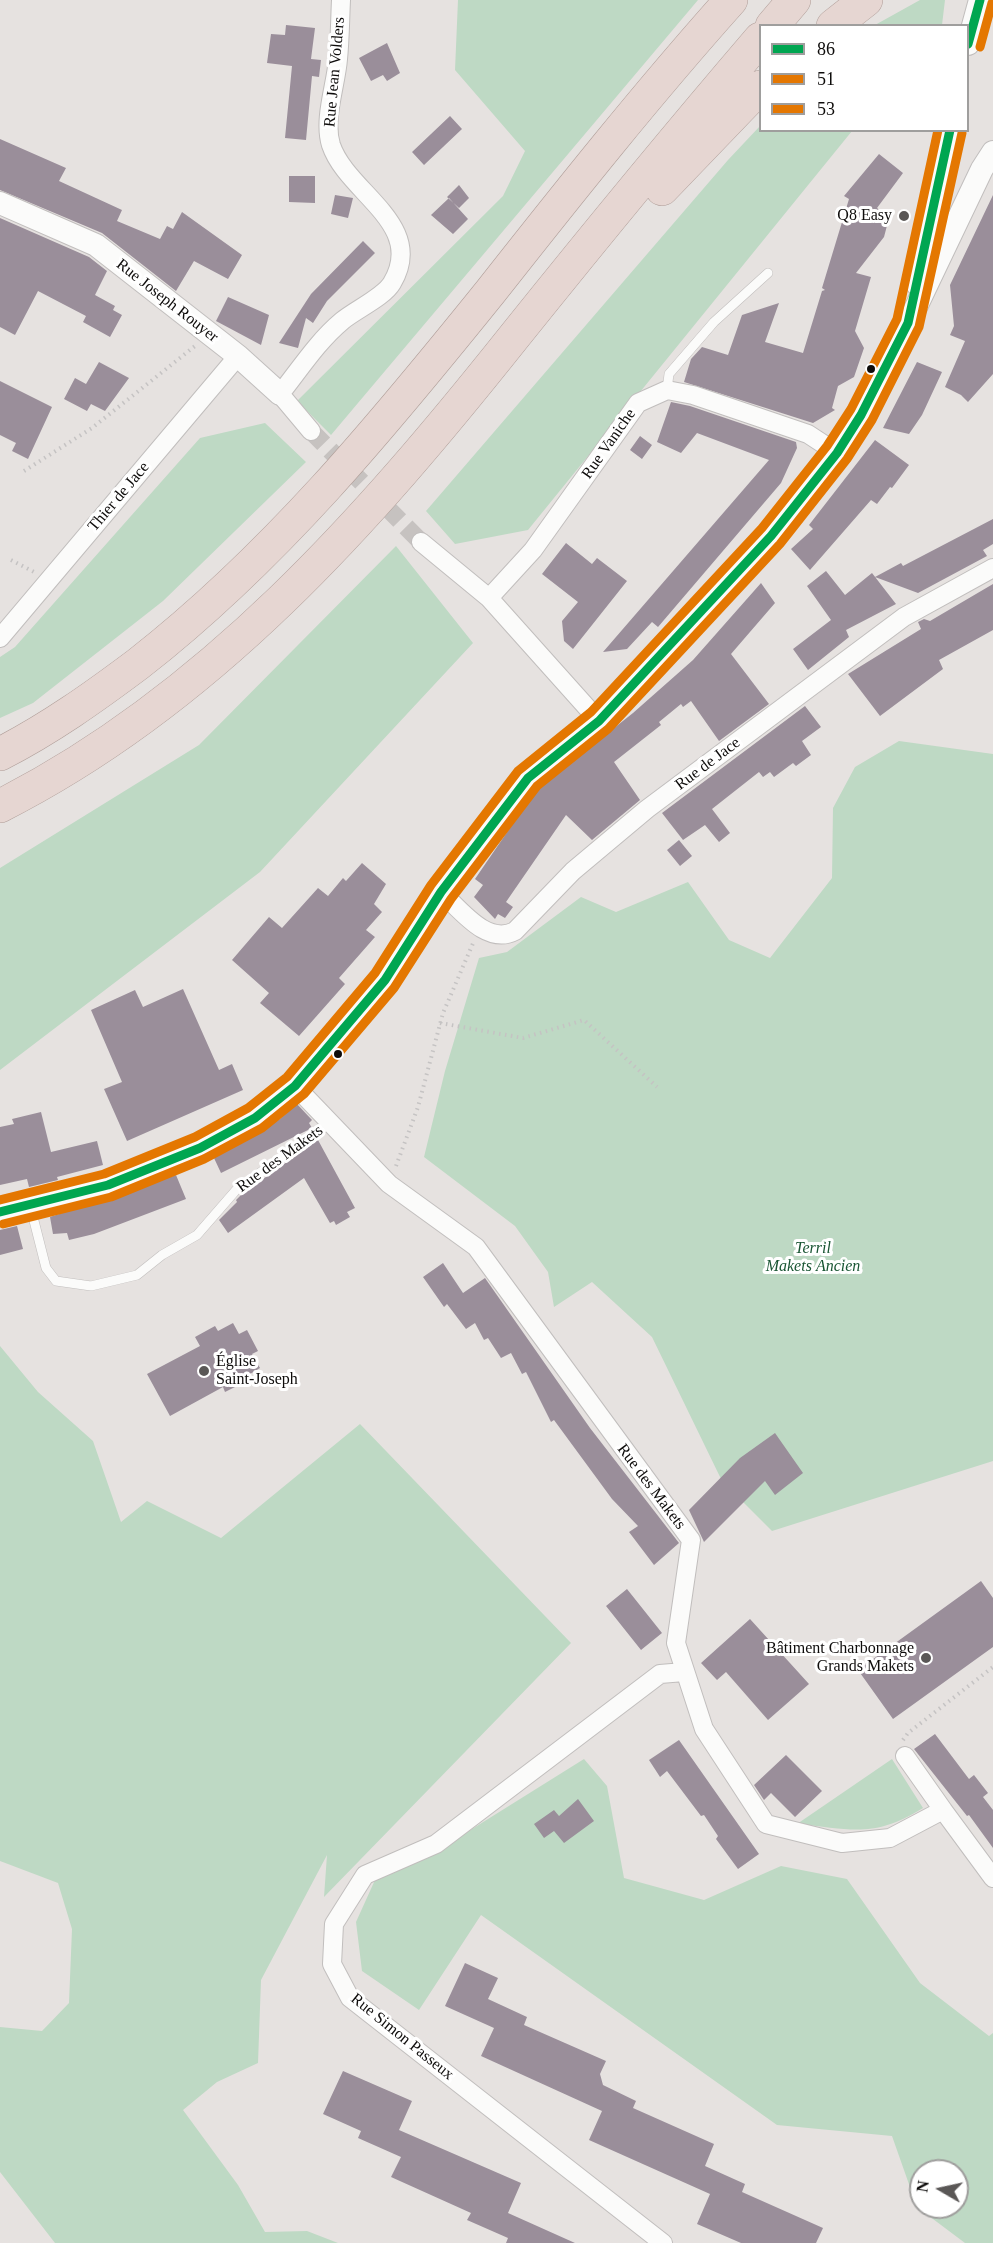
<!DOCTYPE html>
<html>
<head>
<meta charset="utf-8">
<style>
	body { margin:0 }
	#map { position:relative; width:993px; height:2243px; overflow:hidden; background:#e6e2e0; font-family:"Times New Roman",serif }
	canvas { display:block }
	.legend { position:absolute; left:759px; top:24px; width:210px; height:108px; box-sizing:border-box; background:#fff; border:2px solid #9f9e9d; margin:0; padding:8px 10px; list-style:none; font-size:18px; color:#0e0c0b }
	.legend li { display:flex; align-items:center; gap:12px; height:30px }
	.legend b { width:30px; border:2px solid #9f9e9d }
	.north { position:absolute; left:909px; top:2159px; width:60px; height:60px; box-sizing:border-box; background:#fff; border:2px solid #9f9e9d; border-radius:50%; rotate:279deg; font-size:16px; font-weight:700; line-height:24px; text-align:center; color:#0e0c0b }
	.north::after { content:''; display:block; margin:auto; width:21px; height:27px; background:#5a5756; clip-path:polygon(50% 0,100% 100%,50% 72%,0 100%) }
</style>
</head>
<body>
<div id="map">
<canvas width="993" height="2243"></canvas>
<ul class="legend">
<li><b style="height:8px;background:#00a651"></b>86</li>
<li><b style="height:8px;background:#e47701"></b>51</li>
<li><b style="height:8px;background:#e47701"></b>53</li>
</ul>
<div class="north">N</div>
</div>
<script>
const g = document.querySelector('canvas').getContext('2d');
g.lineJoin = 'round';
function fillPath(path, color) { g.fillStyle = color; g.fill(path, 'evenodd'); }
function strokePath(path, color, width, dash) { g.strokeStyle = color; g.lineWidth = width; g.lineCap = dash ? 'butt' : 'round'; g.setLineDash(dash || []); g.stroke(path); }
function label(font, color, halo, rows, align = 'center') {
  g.font = font + ' "Times New Roman",serif'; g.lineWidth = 6; g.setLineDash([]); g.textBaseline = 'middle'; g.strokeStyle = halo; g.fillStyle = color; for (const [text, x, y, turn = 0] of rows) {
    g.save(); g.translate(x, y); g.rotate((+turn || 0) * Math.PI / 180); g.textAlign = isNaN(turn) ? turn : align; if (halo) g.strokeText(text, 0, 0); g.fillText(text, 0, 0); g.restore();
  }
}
const green = new Path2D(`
	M458 0H698L331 435 297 401 503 196 525 151 455 70Z
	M920 0H945L942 25H875Z
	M760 126V130L852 131 528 530 455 544 426 511 728 160Z
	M265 423 306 462 163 601 33 703 0 718V657L15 647 200 438Z
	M396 546 473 643 260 872 0 1070V868L199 745Z
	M899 741 993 754V1461L772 1531 722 1481 652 1337 592 1282 554 1307 548 1272 515 1226 424 1157 445 1071 479 958 507 952 581 897 616 912 688 882 729 940 770 958 832 878 833 808 855 767Z
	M0 1346 38 1392 93 1441 121 1522 147 1501 221 1538 360 1424 571 1643 324 1897 327 1855 261 1980 258 2063 217 2082 183 2110 238 2185 265 2232 307 2231 338 2243H55L0 2172V2027L42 2031 69 2003 72 1929 58 1883 0 1861Z
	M584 1759 607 1786 624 1878 704 1900 781 1866 847 1879 920 1983 989 2036 993 2033V2243H965L917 2207 892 2136 777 2125 481 1915 419 2010 362 1971 356 1922 375 1880 440 1849ZM921 2171H957V2207H921Z
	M892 1759 923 1808C873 1839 852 1829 797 1824Z`);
const building = new Path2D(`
	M286 25 315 28 311 59 321 60 319 77 312 76 306 140 285 138 292 66 267 63 271 34 285 35Z
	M387 43 400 73 387 81 383 75 371 81 359 58Z
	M450 116 462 129 424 165 412 152Z
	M0 139 66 168 59 181 122 210 117 221 160 239 167 226 173 229 182 212 242 255 228 279 194 261 176 291 102 233 0 190Z
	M879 154 903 173 877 208 889 218 884 237 856 273 871 277 855 331 864 348 854 377 838 386 832 408 835 410 813 423 684 382 691 359 702 347 728 355 742 315 779 303 765 342 803 353 822 291 825 290 822 288 849 199 844 196Z
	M289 176H315V203L289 202Z
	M459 185 469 198 459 208 447 197Z
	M335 195 353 198 348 218 331 214Z
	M993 195V374L968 402 961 395 945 387 965 341 950 335 954 326 950 285Z
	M449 198 468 219 453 234 431 215Z
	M0 218 89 257 107 271 95 295 115 306 113 310 122 315 110 337 83 322 86 316 38 291 15 335 0 327Z
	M363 241 375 253 327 301 313 323 306 318 298 348 279 343 311 294Z
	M228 297 269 315 261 345 216 321Z
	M99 362 129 378 105 411 91 404 87 411 64 399 75 378 86 384Z
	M917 362 942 372 922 415 909 434 883 428Z
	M0 381 52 407 28 459 12 451 16 443 0 435Z
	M671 402 690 406 796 442 797 448 781 483 658 627 652 622 627 649 603 652 769 460 697 433 681 453 657 442Z
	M640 436 652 445 642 459 630 450Z
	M875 440 909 465 892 488 890 487 877 504 871 500 810 570 791 549 813 529 809 525Z
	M993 519V544L983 550 987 556 918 593 875 577 901 563 903 566Z
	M566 543 592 564 597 558 627 581 573 649 564 641 562 621 578 602 542 574Z
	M826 571 845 595 872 573 896 604 846 630 849 637 808 670 793 649 831 620 807 586Z
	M761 583 775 603 731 654 769 704 719 741 691 701 683 707 681 704 659 722 661 725 614 762 640 800 592 840 566 815 506 902 513 907 505 918 498 914 495 919 474 897 483 885 475 879 536 790 633 713 693 660Z
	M993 584V630L939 660 943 669 880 716 848 674 921 629 918 622 924 619 930 621Z
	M805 706 821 727 802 741 811 755 796 766 793 763 774 777 770 772 763 777 759 772 712 809 730 833 719 842 705 825 683 840 662 813Z
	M679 840 692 856 680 866 667 850Z
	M362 863 386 884 374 904 382 912 366 930 375 937 339 978 345 984 299 1036 260 1003 269 993 232 960 269 917 282 928 318 888 328 896 343 878 346 881Z
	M183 989 219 1070 232 1064 243 1090 127 1141 104 1089 122 1082 91 1010 135 990 143 1007Z
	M297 1104 312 1120 309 1123 312 1128 221 1173 214 1158 280 1119Z
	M41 1112 51 1152 97 1141 103 1165 57 1177 58 1180 29 1187 27 1179 0 1185V1127L14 1124 12 1119Z
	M318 1140 355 1208 347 1212 350 1217 336 1225 334 1221 330 1223 304 1178 228 1233 219 1220 237 1202 236 1200 242 1194Z
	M176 1175 186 1199 94 1234 69 1240 67 1233 53 1234 50 1217Z
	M17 1226 23 1249 0 1255V1230Z
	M443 1263 463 1293 485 1278 590 1428 679 1543 654 1565 629 1532 638 1526 612 1499 554 1420 551 1422 526 1372 522 1374 511 1353 501 1358 488 1338 484 1340 475 1323 466 1329 447 1304 444 1307 423 1277Z
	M233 1323 239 1334 247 1330 258 1351 252 1354 260 1368 245 1377 247 1381 225 1392 223 1387 170 1416 147 1374 200 1346 195 1337 215 1326 218 1331Z
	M775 1433 803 1473 775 1495 765 1481 704 1542 689 1510 740 1458Z
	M981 1581 993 1598V1647L893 1719 858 1670Z
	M627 1589 662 1633 641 1650 606 1606Z
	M750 1619 809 1684 768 1720 726 1672 717 1680 701 1663Z
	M935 1734 969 1779 974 1775 988 1793 983 1797 993 1810V1848L969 1815 967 1816 914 1749Z
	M679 1740 759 1854 738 1869 716 1839 718 1836 704 1815 701 1816 667 1771 660 1777 649 1760Z
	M786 1755 822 1791 795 1817 771 1793 764 1800 754 1785Z
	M578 1799 594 1821 564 1843 554 1831 544 1838 534 1824 554 1810 559 1816Z
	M465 1963 498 1978 488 1999 527 2017 524 2025 606 2061 600 2074 603 2085 636 2101 633 2108 714 2144 705 2166 745 2184 742 2192 823 2228 816 2243H741L697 2224 710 2194 589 2140 602 2111 481 2056 494 2028 445 2006Z
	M343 2071 412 2101 399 2130 521 2183 508 2213 575 2243H506L508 2238 467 2220 471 2213 391 2177 401 2157 358 2138 361 2131 323 2114Z`);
const minorTunnel = new Path2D(`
	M311 431 421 542`);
const path = new Path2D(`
	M24 471 92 428 195 346
	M11 560 34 572
	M440 1023 523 1038 584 1020 657 1087
	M396 1166 418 1107 443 1013 474 941
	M903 1740 908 1733 993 1667`);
const service = new Path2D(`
	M667 390 669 374 714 322 768 273
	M30 1205 46 1268 56 1281 91 1286 137 1275 162 1255 197 1235 237 1189 330 1123`);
const minor = new Path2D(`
	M311 431 280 394C300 369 317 342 342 321 355 310 384 297 392 283 427 224 347 193 331 145 323 119 336 85 338 59 340 40 340 20 341 0
	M421 542 489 598 599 721
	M489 598 533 550 638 403 667 390 693 395 808 434 837 453
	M0 638 238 356
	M441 892C461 910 487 946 515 931L573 871 647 809 904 617 993 568
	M295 1086 389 1184 476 1247 691 1540 676 1643 704 1729 766 1824 842 1843 890 1838 943 1810 993 1878
	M905 1756 943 1810
	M663 2243 350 1998 332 1964 334 1924 365 1875 436 1844 660 1674 684 1672`);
const tertiary = new Path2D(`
	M968 44 980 0
	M0 203 96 245 238 356 280 394
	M917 284 950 130
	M0 1212 108 1185 200 1148 255 1118 295 1086 385 980 441 892 528 778 599 721 771 536 837 453 886 370 982 169 993 152`);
const motorway = new Path2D(`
	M772 26 794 0
	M833 26 866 0
	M662 189 760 87
	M0 754C49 729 94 697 138 664 274 558 383 425 491 291 569 192 647 94 731 0
	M0 806C211 699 368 520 513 338 594 237 676 137 760 39`);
const bus1 = new Path2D(`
	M968 44 980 0
	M0 1212 108 1185 200 1148 255 1118 295 1086 385 980 441 892 528 778 599 721 771 536 837 453 861 415 908 323 950 130`);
const bus2 = new Path2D(`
	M980 47 992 3
	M3 1224 111 1197 204 1159 262 1128 304 1094 394 988 451 899 537 786 608 729 780 544 847 459 872 420 919 327 962 133`);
const bus3 = new Path2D(`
	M0 1200 104 1174 195 1137 248 1108 287 1077 375 973 431 885 518 771 591 712 762 528 827 446 851 409 897 319 938 130`);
const markers = [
	[904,216,6,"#5a5756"],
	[871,369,5,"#0e0c0b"],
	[338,1054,5,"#0e0c0b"],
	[204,1371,6,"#5a5756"],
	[926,1658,6,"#5a5756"]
];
const streetNames = [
	["Rue Jean Volders",335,72,-85],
	["Rue Joseph Rouyer",167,301,38],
	["Rue Vaniche",609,444,-55],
	["Thier de Jace",119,497,-50],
	["Rue de Jace",708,764,-37],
	["Rue des Makets",280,1159,-36],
	["Rue des Makets",651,1487,53],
	["Rue Simon Passeux",402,2037,39]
];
const poiNames = [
	["Q8 Easy",892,216],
	["Église",216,1362,"left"],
	["Saint-Joseph",216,1380,"left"],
	["Bâtiment Charbonnage",914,1649],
	["Grands Makets",914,1667]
];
const parkNames = [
	["Terril",813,1249],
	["Makets Ancien",813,1267]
];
fillPath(green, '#bed9c4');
fillPath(building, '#9a8e9a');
strokePath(minorTunnel, '#c6c2c0', 18, [18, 9]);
strokePath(service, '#c1bebd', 10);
strokePath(minor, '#c1bebd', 20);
strokePath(tertiary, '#c1bebd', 24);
strokePath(motorway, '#af9d98', 34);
strokePath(path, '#c5c3c3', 4, [1.5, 4.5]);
strokePath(service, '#fbfbfa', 9);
strokePath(minor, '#fbfbfa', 18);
strokePath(tertiary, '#fbfbfa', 22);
strokePath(motorway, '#e6d6d2', 33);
strokePath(bus1, '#00a651', 9);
strokePath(bus2, '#e47701', 9);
strokePath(bus3, '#e47701', 9);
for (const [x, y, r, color] of markers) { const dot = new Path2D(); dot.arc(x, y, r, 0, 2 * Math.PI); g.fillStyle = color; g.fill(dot); strokePath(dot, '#fff', 2); }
label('16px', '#0e0c0b', '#fff', streetNames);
label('16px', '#0e0c0b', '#fff', poiNames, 'right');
label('italic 16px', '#195533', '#fff', parkNames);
</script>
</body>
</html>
